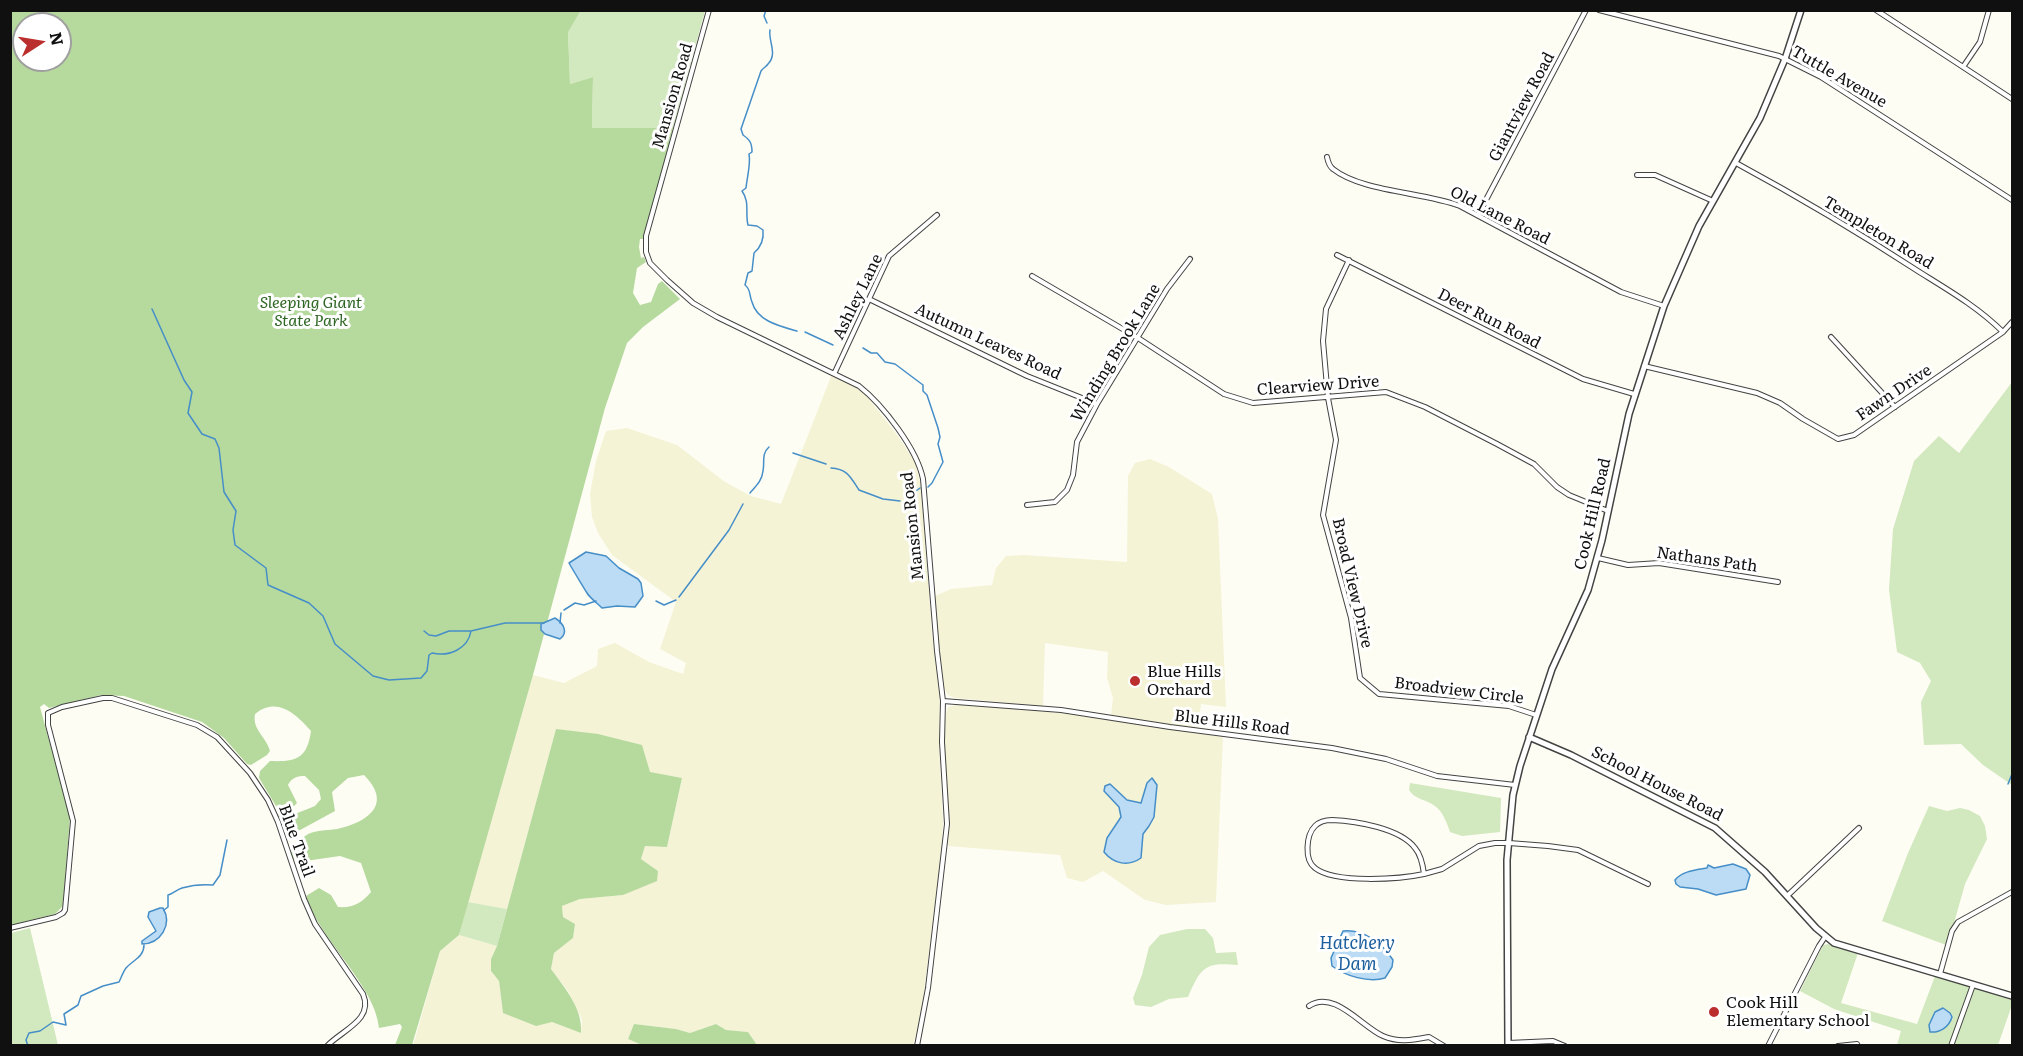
<!DOCTYPE html>
<html>
<head>
<meta charset="utf-8">
<style>
	body { margin:0 }
	#map { position:relative; width:2023px; height:1056px; overflow:hidden; background:#fefdf4; font-family:Literata,serif }
	canvas { display:block }
	.frame { position:absolute; inset:0; border:12px solid #101010; pointer-events:none }
	.north { position:absolute; left:12px; top:12px; width:60px; height:60px; box-sizing:border-box; background:#fff; border:2px solid #9f9f9f; border-radius:50%; rotate:78deg; font-size:16px; font-weight:700; line-height:24px; text-align:center; color:#101010 }
	.north::after { content:''; display:block; margin:auto; width:21px; height:27px; background:#bb2e2e; clip-path:polygon(50% 0,100% 100%,50% 72%,0 100%) }
</style>
</head>
<body>
<div id="map">
<canvas width="2023" height="1056"></canvas>
<div class="frame"></div>
<div class="north">N</div>
</div>
<script>
const g = document.querySelector('canvas').getContext('2d');
g.lineJoin = 'round';
function fillPath(path, color) { g.fillStyle = color; g.fill(path, 'evenodd'); }
function strokePath(path, color, width, dash) { g.strokeStyle = color; g.lineWidth = width; g.lineCap = dash ? 'butt' : 'round'; g.setLineDash(dash || []); g.stroke(path); }
function label(font, color, halo, rows, align = 'center') {
  g.font = font + ' Literata,serif'; g.lineWidth = 6; g.setLineDash([]); g.textBaseline = 'middle'; g.strokeStyle = halo; g.fillStyle = color; for (const [text, x, y, turn = 0] of rows) {
    g.save(); g.translate(x, y); g.rotate((+turn || 0) * Math.PI / 180); g.textAlign = isNaN(turn) ? turn : align; if (halo) g.strokeText(text, 0, 0); g.fillText(text, 0, 0); g.restore();
  }
}
const farmland = new Path2D(`
	M832 374 853 384 865 394 898 436 915 462 921 486 932 633 940 700 939 745 943 822 941 856 921 1016 913 1045H757L748 1032 726 1030 716 1024 690 1033 676 1029 634 1024 628 1039 642 1045 413 1046 440 951 459 935 497 946 491 959V971L499 981 503 1013 552 1022 581 1033 582 1020 568 991 551 969 554 953 573 938 575 924 563 917 562 906 580 899 623 895 658 871 641 859 645 846 667 847 682 778 650 773 556 729 507 909 468 902 533 675 564 683 597 666 598 649 615 643 649 662 683 674 686 663 660 649 676 602 612 555 598 533 592 517 590 494 596 461 606 431 627 428 677 445 725 482 751 496 781 504Z
	M1150 459 1169 467 1212 494 1218 519 1226 707 1201 704 1198 729 1111 715 1113 698 1107 678 1108 652 1045 643 1043 706 955 698 948 695 944 688 941 666 935 596 951 589 992 585 996 568 1006 556 1024 555 1127 562 1128 476 1135 463Z
	M960 704 1061 713 1223 737 1216 902 1166 905 1145 900 1103 871 1083 882 1067 878 1060 855 948 846 949 819 944 744 945 717 948 707Z`);
const green = new Path2D(`
	M591 10 705 11 673 128H592L593 77 570 84 568 31 580 12Z
	M2012 382V785L1983 765 1961 744 1924 745 1921 702 1931 681 1920 663 1897 652 1889 590 1893 529 1914 461 1939 436 1959 453Z
	M1410 783 1501 798 1500 832 1462 836 1450 832C1447 823 1443 812 1435 806 1426 799 1415 800 1409 790Z
	M1929 806 1947 811 1960 808 1969 810 1980 816 1985 826 1987 839 1965 884 1954 923 1946 945 1882 921 1908 853Z
	M468 902 507 909 497 946 459 935Z
	M30 928 58 1045H11V933Z
	M1187 929H1205L1213 938 1216 953 1236 952 1238 965C1205 962 1201 967 1188 997L1169 999 1151 1007 1135 1005 1133 998 1142 975 1149 947 1160 935Z
	M1829 944 1858 953 1841 1003 1917 1024 1935 976 2012 1000V1005L1998 1045H1897L1901 1031 1834 1009 1800 991 1823 945Z`);
const forest = new Path2D(`
	M11 11H591L580 12 568 32 570 84 593 77 592 128H673L644 239H640L639 247 641 258 644 257 646 262 637 268 633 293 640 305 651 302 658 284 662 281 680 299 643 327 627 343 605 408 533 675 459 935 440 951 412 1045H395L402 1027 400 1024 379 1028C375 985 320 941 306 896L319 888 331 895 338 907C353 908 362 903 371 892L361 863 340 856 305 861 292 859 291 849C296 844 302 838 308 834 319 829 330 831 341 828 372 820 391 802 364 775L348 778 332 792 335 811 291 835 285 826V822L290 816 315 806 321 799 319 790 305 776C298 776 292 777 288 785L297 803 283 817H279L276 806 259 778 260 771 270 761C296 762 307 759 311 731 296 714 277 696 255 714 252 730 266 736 270 751L267 755 251 765 247 764 224 738 202 722 124 696 101 695 49 708 44 704 40 707 70 818 63 906 55 914 11 925ZM24 24H60V60H24Z
	M556 729 598 734 642 745 650 772 682 778 667 847 645 846 641 859 658 871 657 881 623 895 580 899 562 906 563 917 575 924 573 938 554 953 551 969C565 988 583 1009 581 1033L552 1022 536 1026 503 1013 499 981 491 971V959L497 946Z
	M634 1024 676 1029 690 1033 716 1024 726 1030 748 1032 757 1045H642L628 1039Z`);
const water = new Path2D(`
	M586 552 606 556 619 568 638 579 641 583 643 596 635 607 617 606 602 608C597 603 590 598 587 593 581 583 574 572 569 563Z
	M555 618C563 623 569 632 560 639L545 634 541 630V624Z
	M1152 778 1157 785 1154 817 1149 826 1143 834 1141 858C1128 867 1114 864 1104 852L1107 838 1121 817 1119 807 1104 791 1105 786 1110 784 1127 800 1141 803 1147 783Z
	M1733 864 1746 869 1750 875 1746 889 1716 895 1698 889 1680 887 1676 884 1675 880C1682 871 1696 870 1707 868L1708 865 1714 868Z
	M160 908H163C173 925 160 944 142 944V941L156 931 148 917 149 912Z
	M1343 931C1364 929 1382 943 1393 960L1392 967 1385 978C1369 983 1345 976 1332 966L1331 958Z
	M1943 1008 1950 1013 1952 1017C1949 1027 1940 1033 1930 1032L1929 1025 1935 1012Z`);
const stream = new Path2D(`
	M766 10 764 16 767 23
	M770 30C768 41 778 54 768 64 766 67 763 68 761 71L741 129 743 135C750 140 752 143 752 152L749 154C751 164 747 177 746 188L742 191C750 202 745 213 748 225L757 226 763 230C764 239 761 247 754 253L752 271 748 273 745 285C751 289 749 295 752 302 757 321 779 326 797 331
	M152 309 184 380 192 392 188 413 202 434 215 439 219 448 224 492 236 511 233 530 235 545 266 568 268 585 309 603 323 616 335 644 373 676 389 680 421 678 427 671 429 655 432 653C449 657 468 649 471 631
	M805 332 833 345
	M863 348 871 353H877L885 362 895 364 923 385V391L927 395 938 428 940 437 938 444 943 462 932 483 928 487
	M793 453 826 464
	M831 468C848 469 851 478 859 490L883 499 900 501
	M750 493C756 486 762 481 763 471 765 462 761 454 769 447
	M908 497 920 488
	M679 597 729 530 743 504
	M656 601 664 605 676 600
	M564 610 575 603 584 605 596 601
	M560 623 561 613
	M424 631 429 635 436 636 449 631H471L505 623H544
	M2008 784 2012 774
	M164 910 168 907V895C173 894 176 890 182 888 192 885 202 884 213 885L220 875 227 840
	M28 1046 26 1040 29 1033 40 1031 53 1022 66 1025 64 1014 78 1005 81 996 103 986 119 982C121 978 123 972 126 968 133 960 144 957 144 945`);
const minor = new Path2D(`
	M709 10 646 236V252L650 263 667 280 693 303 717 317 859 386C883 405 917 449 923 479L937 651 943 701 942 742 947 824 928 988 917 1046
	M1599 10 1779 56 1821 77 2012 200
	M1876 10 2012 99
	M1963 67 1980 42 1989 10
	M1327 157C1328 162 1329 166 1333 169 1362 192 1424 192 1460 206L1621 292 1664 306
	M1736 163C1799 197 1861 234 1921 273 1950 291 1979 308 2003 332
	M1637 175H1655L1713 201
	M1478 215 1586 10
	M1337 255 1583 379 1634 394
	M1349 260 1326 309 1323 341 1328 398 1336 440 1323 515 1351 618 1360 678 1379 694 1509 706 1536 715
	M1032 276 1138 338 1224 394 1253 403 1386 392 1425 407 1497 444 1534 464 1557 487 1569 495 1608 511
	M869 299 1027 376 1097 404
	M1831 337 1895 407
	M1644 366 1757 393 1780 403 1803 419 1838 439 1854 435 2003 332 2012 322
	M835 372 889 256 937 215
	M1027 505 1055 502 1067 490 1073 475 1077 442 1097 404 1167 289 1190 259
	M1598 558 1628 565 1659 563 1778 582
	M943 701 1061 710 1170 727 1332 748 1386 759 1437 776 1515 785
	M1332 820C1356 821 1400 828 1415 848 1421 855 1423 866 1424 874 1401 879 1335 884 1315 868 1304 860 1306 835 1315 826 1320 821 1326 820 1332 820Z
	M1424 874 1442 869 1479 846 1495 843H1509L1548 846 1578 850 1648 884
	M1787 896 1859 828
	M10 928 56 917 63 913 65 910 73 821 48 725V713L62 707 103 698H112L197 725 217 737 250 773 268 800 278 822 304 899 315 924 363 994C374 1020 342 1030 327 1046
	M1940 974 1952 931 1958 922 2012 892
	M1309 1006C1334 989 1362 1027 1383 1036 1399 1043 1413 1040 1429 1037L1444 1046
	M1508 1043 1553 1041 1565 1046
	M1768 1046 1819 946 1825 937
	M1838 1046 1857 1044 1858 1046
	M1951 1046 1973 985`);
const tertiary = new Path2D(`
	M1529 737 1571 755 1715 828 1765 872 1816 928 1834 943 2012 996
	M1508 1046 1507 860 1513 795 1520 766 1552 669 1588 590 1602 540 1629 414 1664 306 1699 226 1760 118 1785 59 1801 10`);
const markers = [
	[1135,681,6,"#bb2e2e"],
	[1714,1012,6,"#bb2e2e"]
];
const streetNames = [
	["Tuttle Avenue",1839,77,30],
	["Mansion Road",673,96,-74],
	["Giantview Road",1522,107,-62],
	["Old Lane Road",1500,216,27],
	["Templeton Road",1878,233,31],
	["Ashley Lane",858,297,-64],
	["Deer Run Road",1489,319,27],
	["Autumn Leaves Road",988,342,25],
	["Winding Brook Lane",1116,353,-59],
	["Clearview Drive",1318,386,-4],
	["Fawn Drive",1894,393,-34],
	["Cook Hill Road",1593,514,-77],
	["Mansion Road",913,526,-96],
	["Nathans Path",1707,560,8],
	["Broad View Drive",1352,583,77],
	["Broadview Circle",1459,691,7],
	["Blue Hills Road",1232,723,7],
	["School House Road",1657,784,27],
	["Blue Trail",296,841,70]
];
const parkNames = [
	["Sleeping Giant",311,303],
	["State Park",311,321]
];
const poiNames = [
	["Blue Hills",1147,672],
	["Orchard",1147,690],
	["Cook Hill",1726,1003],
	["Elementary School",1726,1021]
];
const waterNames = [
	["Hatchery",1357,944],
	["Dam",1357,965]
];
fillPath(farmland, '#f4f3d5');
fillPath(green, '#d2e8be');
fillPath(forest, '#b6d99e');
fillPath(water, '#bbdcf4');
strokePath(water, '#458ec8', 1.5);
strokePath(stream, '#458ec8', 1.5);
strokePath(minor, '#434343', 6);
strokePath(tertiary, '#434343', 8);
strokePath(minor, '#fff', 4);
strokePath(tertiary, '#fff', 5);
for (const [x, y, r, color] of markers) { const dot = new Path2D(); dot.arc(x, y, r, 0, 2 * Math.PI); g.fillStyle = color; g.fill(dot); strokePath(dot, '#fff', 2); }
label('16px', '#101010', '#fff', streetNames);
label('italic 16px', '#2d6623', '#fff', parkNames);
label('16px', '#101010', '#fff', poiNames, 'left');
label('italic 18px', '#1e609e', '#fff', waterNames);
</script>
</body>
</html>
